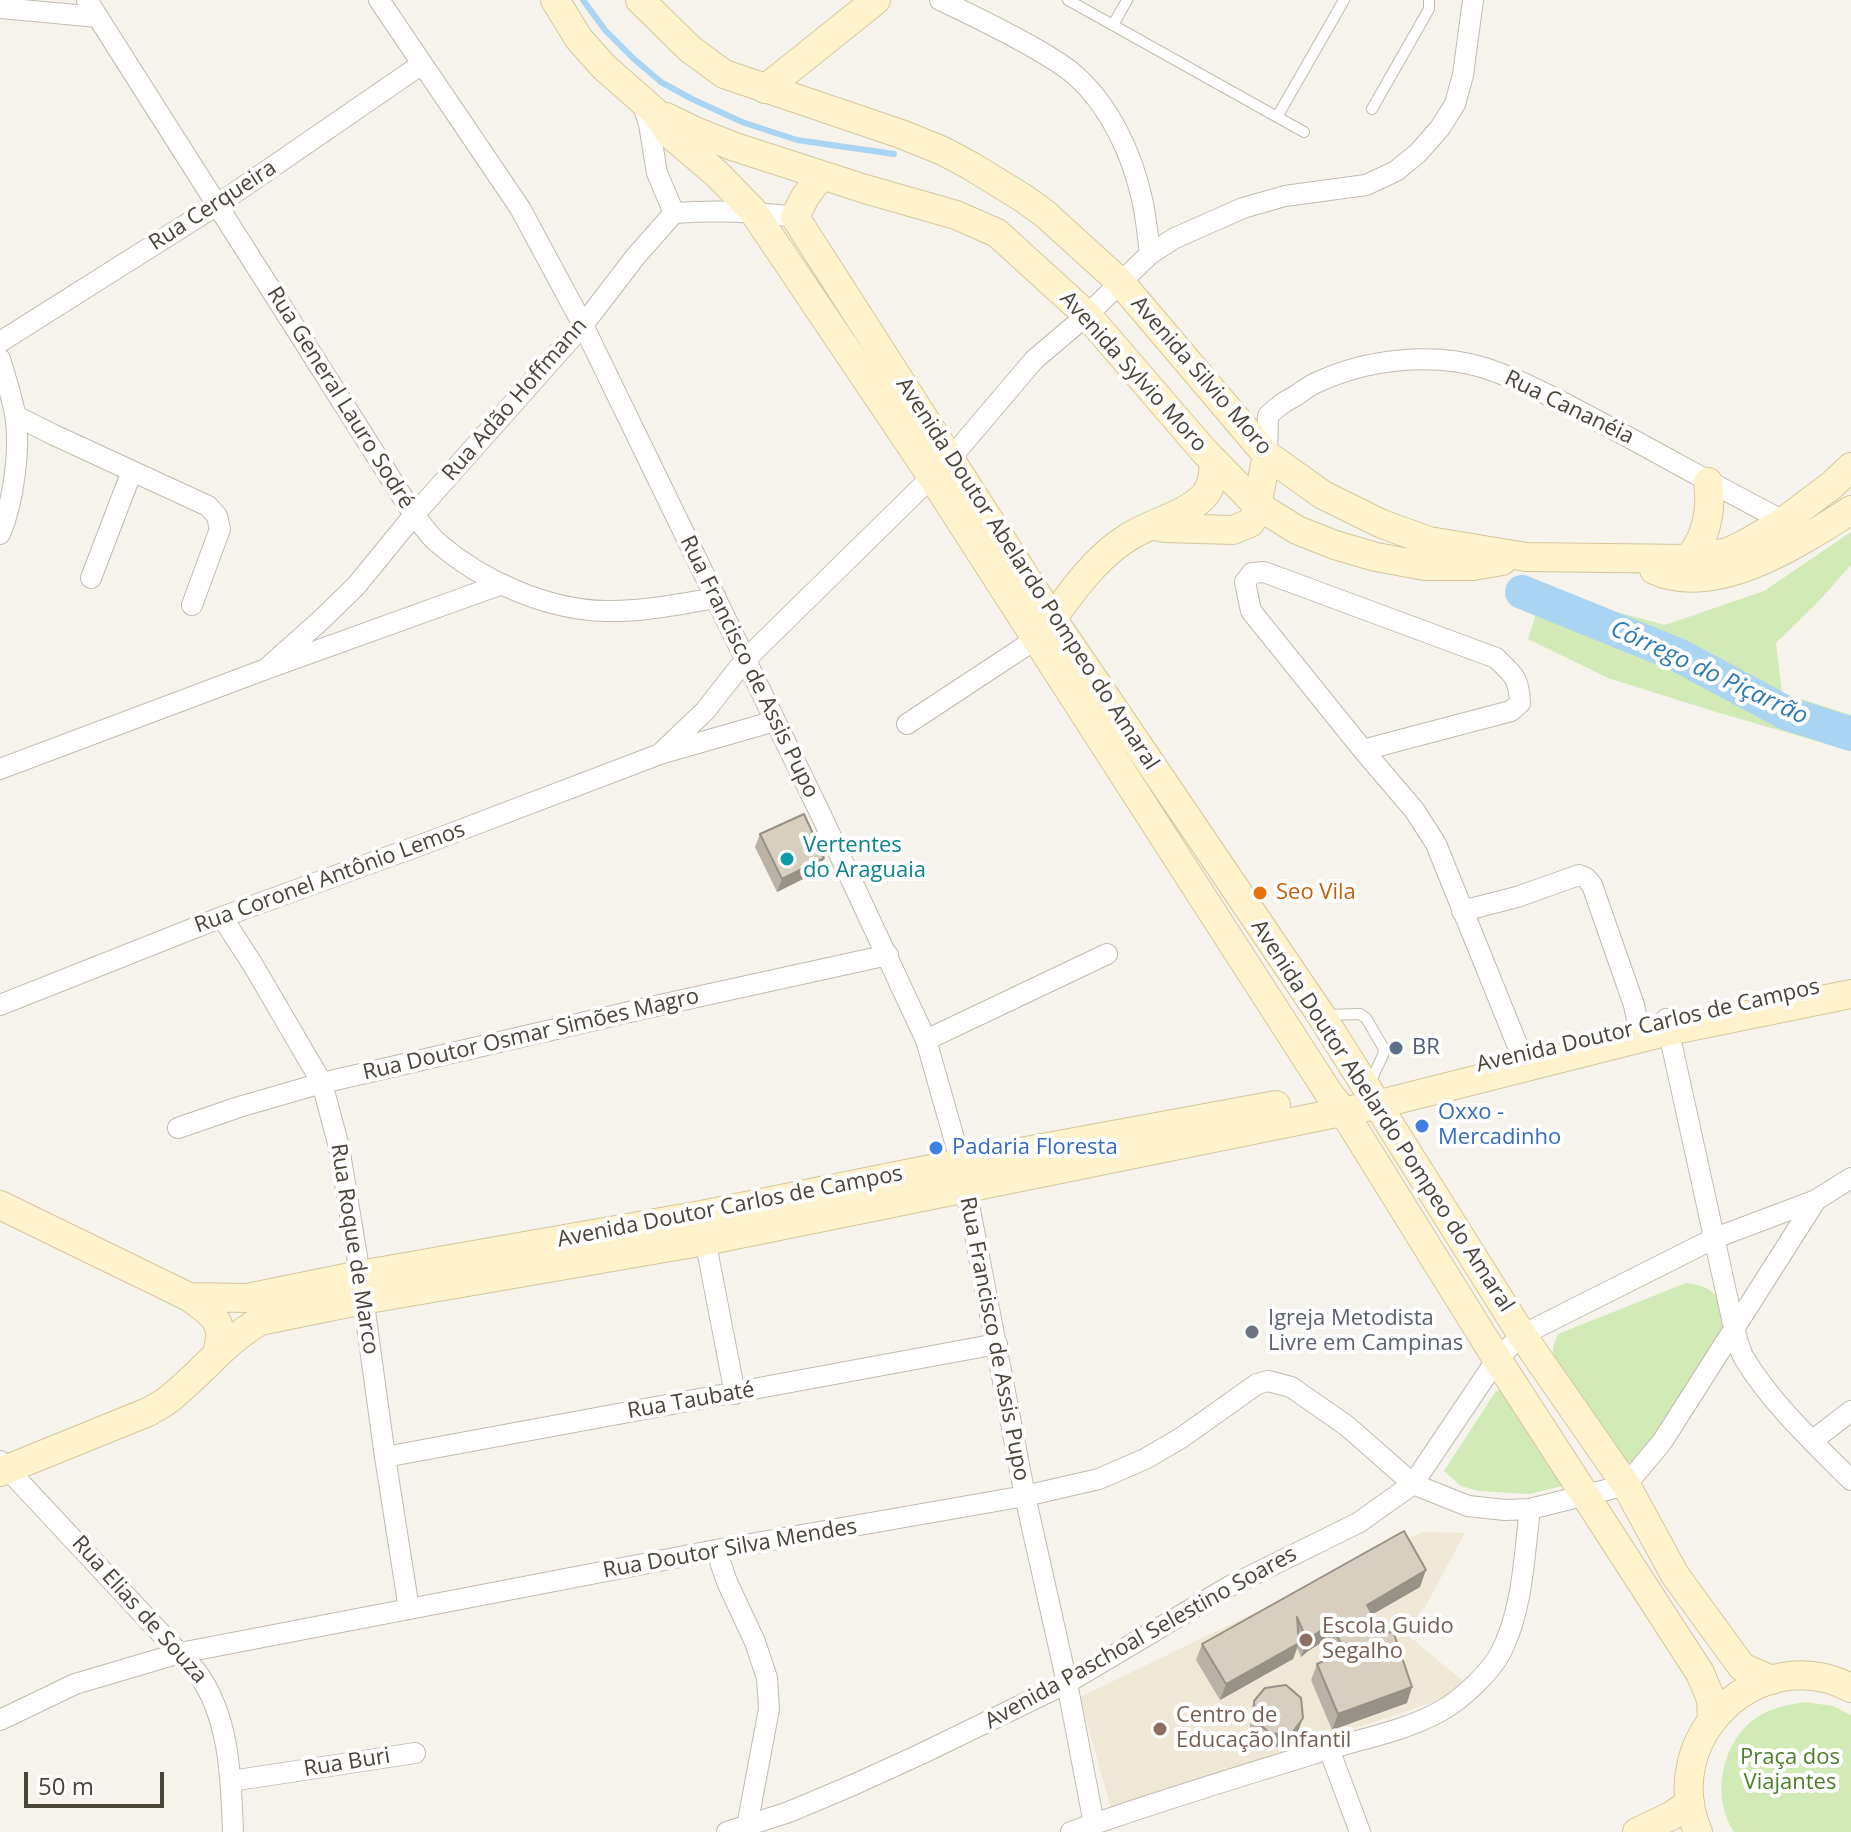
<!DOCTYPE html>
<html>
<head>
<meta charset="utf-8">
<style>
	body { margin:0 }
	#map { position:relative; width:1851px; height:1832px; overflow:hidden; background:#f6f3ec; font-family:"Open Sans",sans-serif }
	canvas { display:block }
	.scale { position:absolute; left:24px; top:1772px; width:140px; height:36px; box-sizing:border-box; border:4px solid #4b4439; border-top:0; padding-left:10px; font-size:24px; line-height:28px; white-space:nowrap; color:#4b4439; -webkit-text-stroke:6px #fff; paint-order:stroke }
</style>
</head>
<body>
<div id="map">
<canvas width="1851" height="1832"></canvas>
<div class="scale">50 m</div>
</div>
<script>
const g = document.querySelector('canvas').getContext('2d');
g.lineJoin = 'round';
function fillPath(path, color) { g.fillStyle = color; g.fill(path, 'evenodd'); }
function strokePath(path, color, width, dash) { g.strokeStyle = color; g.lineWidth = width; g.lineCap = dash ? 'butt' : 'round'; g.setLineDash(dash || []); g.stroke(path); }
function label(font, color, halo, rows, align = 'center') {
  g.font = font + ' "Open Sans",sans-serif'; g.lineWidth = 8; g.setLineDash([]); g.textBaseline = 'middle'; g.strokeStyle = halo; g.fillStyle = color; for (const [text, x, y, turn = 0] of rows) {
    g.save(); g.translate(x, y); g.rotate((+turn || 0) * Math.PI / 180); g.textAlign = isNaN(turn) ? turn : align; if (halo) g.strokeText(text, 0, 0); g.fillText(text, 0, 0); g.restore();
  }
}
const education = new Path2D(`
	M1422 1532 1465 1533 1425 1607 1403 1631 1463 1681 1441 1699 1390 1717 1251 1762 1111 1809 1080 1697Z`);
const green = new Path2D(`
	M1851 532V565L1817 603 1776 643 1782 693 1851 715V751L1716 712 1608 678 1528 639 1543 592 1665 625 1764 591Z
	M1686 1283C1720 1286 1727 1306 1722 1336L1636 1462H1627L1556 1362C1551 1351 1553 1345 1558 1334Z
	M1510 1389 1574 1483 1530 1494 1479 1491 1461 1486 1444 1471 1496 1391Z
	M1805 1702 1833 1706 1851 1715V1832H1734C1711 1798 1721 1745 1753 1720 1769 1708 1787 1705 1805 1702Z`);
const stream = new Path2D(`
	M583 0 605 30 634 59 661 82 692 99 742 122 797 140 894 154`);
const river = new Path2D(`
	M1522 592 1678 655 1786 713 1851 734`);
const lane = new Path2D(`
	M1068 0 1304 132
	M1113 25 1127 0
	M1372 109 1429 9V0
	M1277 117 1344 0
	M1326 1015 1360 1014 1366 1018 1384 1049 1383 1055 1369 1085`);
const street = new Path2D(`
	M87 0 414 515C422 524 429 536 438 543 482 581 547 610 606 611 643 612 679 604 716 598
	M379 0 520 208 583 325 821 815 926 1040 961 1163 1025 1496 1067 1683 1094 1824
	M940 0C970 14 1000 29 1029 45 1045 54 1061 63 1075 75 1110 106 1132 154 1142 199 1146 217 1148 236 1150 254
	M0 8 98 17
	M643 105 649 124 657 173 674 213
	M0 342 217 205 422 64
	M0 359C5 377 12 396 15 414 21 448 13 504 0 534
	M16 416 54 435 208 506 217 516 220 529 192 605
	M1267 455 1268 416C1277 406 1286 401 1297 395 1304 390 1310 385 1318 382 1367 359 1433 352 1485 368 1524 381 1560 401 1596 420 1659 453 1721 489 1784 521L1790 527
	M91 578 132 471
	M266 669 321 620 356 586 414 515 583 325 636 256 674 213C717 210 753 211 795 217
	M907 724 1036 639
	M1363 750 1511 711 1520 703C1519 678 1514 675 1496 658L1264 572 1252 573 1245 582 1251 611 1363 750 1415 811 1436 844 1521 1054
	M660 754 705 711 745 660 950 459 1034 360 1087 315 1150 254 1175 238 1243 208 1285 196 1366 185 1396 171 1418 153 1440 128 1455 104 1463 75 1473 0
	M0 769 266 669 502 584
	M1462 911 1517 897 1579 875 1586 878 1592 885 1634 1005 1638 1025
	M222 917 253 965 322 1083 339 1147 360 1275 385 1457 409 1609
	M0 1005 222 917 429 842 660 754 775 721
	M1666 1019 1734 1328C1737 1338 1739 1349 1744 1358 1771 1403 1814 1443 1851 1480
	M926 1040 1107 954
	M178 1128 239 1107 322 1083 651 1007 888 955
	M703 1229 735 1394
	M1812 1441 1851 1411
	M385 1457 997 1344
	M0 1461 196 1671C230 1716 231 1778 233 1832
	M716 1550 727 1582 755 1642 767 1678 769 1709 747 1826
	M0 1720 75 1684 180 1653 716 1550 1025 1496 1099 1479 1145 1459 1181 1438 1257 1384 1268 1381 1291 1387 1347 1426 1413 1484 1468 1506 1505 1510 1530 1509 1626 1485 1662 1442 1816 1200
	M1329 1749 1360 1832
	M231 1781 415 1753
	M727 1832 789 1812 853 1785 921 1754 1067 1683 1230 1586 1358 1523 1413 1484 1497 1359 1522 1335 1715 1238 1816 1200 1851 1178
	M1071 1832C1155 1802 1241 1776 1326 1750 1364 1738 1405 1731 1441 1711 1462 1699 1490 1673 1501 1652 1523 1609 1524 1556 1530 1509`);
const secondary = new Path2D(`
	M555 0 579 39 604 67 654 111 670 134 717 174 753 211 932 477 1330 1095 1343 1111 1497 1359 1700 1673 1711 1699 1712 1720
	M640 0 690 49 724 74 901 134 943 151 971 166 1023 198 1044 213 1121 283 1267 455 1323 495 1382 524 1429 541 1526 557 1688 559 1728 552 1745 544 1784 521 1832 485 1851 467
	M765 89 876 0
	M666 117 697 132 735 147 865 189 956 215 997 233 1087 315 1204 451 1257 505 1297 530 1335 545 1376 557 1425 566H1473L1502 561
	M821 175 805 197 795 217 1052 618 1321 1015 1522 1335 1626 1485 1675 1575 1742 1667 1772 1680
	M1155 526 1165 528 1233 530 1250 523 1255 516 1267 455
	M1688 559C1707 537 1712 511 1708 482
	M1654 570C1716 598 1800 543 1851 510
	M1043 631C1067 599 1092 560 1127 538 1149 523 1185 516 1204 496 1213 486 1213 474 1214 461
	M0 1205 189 1297 247 1298 360 1275 701 1215 961 1163 1276 1105
	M189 1297C201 1306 219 1316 220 1333 221 1339 218 1348 217 1354
	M0 1472 148 1412C155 1408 163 1404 169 1399 201 1374 225 1341 260 1321L363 1300 705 1241 1376 1105 1669 1031 1851 994
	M1637 1832 1671 1816 1690 1803
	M1698 1832C1657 1738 1759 1640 1851 1688`);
const wall = new Path2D(`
	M760 834 824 858 819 871 777 892 755 847Z
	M1420 1587 1372 1614 1407 1703 1332 1730 1311 1680 1317 1664 1334 1656 1324 1641 1308 1651 1301 1657 1297 1647 1293 1659 1220 1700 1196 1660 1202 1644Z
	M1254 1701 1303 1718 1298 1731 1287 1746 1266 1747 1250 1733V1714Z`);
const shadedWall = new Path2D(`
	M824 858 819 871 777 892 782 879Z
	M1426 1570 1420 1587 1361 1621 1367 1605Z
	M1330 1625 1324 1641 1308 1651 1301 1657 1307 1641 1314 1635Z
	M1299 1643 1293 1659 1220 1700 1226 1684Z
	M1412 1687 1407 1703 1332 1730 1338 1714Z
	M1303 1718 1298 1731 1287 1746 1266 1747 1271 1734Z`);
const building = new Path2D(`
	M804 814 824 858 782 879 760 834Z
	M1404 1531 1426 1570 1367 1605 1384 1635 1393 1631 1412 1687 1338 1714 1317 1664 1346 1651 1330 1625 1314 1635 1307 1641 1297 1617 1299 1643 1226 1684 1202 1644Z
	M1286 1685 1301 1698 1303 1718 1292 1733 1271 1734 1255 1720 1254 1701 1265 1688Z`);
const markers = [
	[787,859,8,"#0f9aa8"],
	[1260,893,8,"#e8710a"],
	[1396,1048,8,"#5c6f8a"],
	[1422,1126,8,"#3f7fe0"],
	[936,1148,8,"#3f7fe0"],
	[1252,1332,8,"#6b7280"],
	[1306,1640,8,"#8d6e63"],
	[1160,1729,8,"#8d6e63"]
];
const streetNames = [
	["Rua Cerqueira",213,206,-33],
	["Avenida Sylvio Moro",1133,372,48],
	["Avenida Silvio Moro",1201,376,49],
	["Rua General Lauro Sodré",340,398,58],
	["Rua Adão Hoffmann",515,400,-49],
	["Rua Cananéia",1569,408,26],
	["Avenida Doutor Abelardo Pompeo do Amaral",1027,574,57],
	["Rua Francisco de Assis Pupo",749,667,64],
	["Rua Coronel Antônio Lemos",330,878,-20],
	["Avenida Doutor Carlos de Campos",1648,1026,-13],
	["Rua Doutor Osmar Simões Magro",531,1035,-13],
	["Avenida Doutor Abelardo Pompeo do Amaral",1382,1116,57],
	["Avenida Doutor Carlos de Campos",730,1207,-11],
	["Rua Roque de Marco",354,1249,81],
	["Rua Francisco de Assis Pupo",994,1339,79],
	["Rua Taubaté",691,1401,-10],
	["Rua Doutor Silva Mendes",730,1549,-10],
	["Rua Elias de Souza",139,1610,48],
	["Avenida Paschoal Selestino Soares",1141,1638,-29],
	["Rua Buri",347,1763,-9]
];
const cultureNames = [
	["Vertentes",803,846],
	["do Araguaia",803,871]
];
const foodNames = [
	["Seo Vila",1276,893]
];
const serviceNames = [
	["BR",1412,1048]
];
const shopNames = [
	["Oxxo -",1438,1113],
	["Mercadinho",1438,1138],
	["Padaria Floresta",952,1148]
];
const worshipNames = [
	["Igreja Metodista",1268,1319],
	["Livre em Campinas",1268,1344]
];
const educationNames = [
	["Escola Guido",1322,1627],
	["Segalho",1322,1652],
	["Centro de",1176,1716],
	["Educação Infantil",1176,1741]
];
const parkNames = [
	["Praça dos",1790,1758],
	["Viajantes",1790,1783]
];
const waterNames = [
	["Córrego do Piçarrão",1709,673,25]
];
fillPath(education, '#efe8d6');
fillPath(green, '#d2eab5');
strokePath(stream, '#a9d4f2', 6);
strokePath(river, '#a9d4f2', 34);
strokePath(lane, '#c2bbae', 12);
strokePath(street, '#c2bbae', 22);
strokePath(secondary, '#d6c79b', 30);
strokePath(lane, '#fff', 10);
strokePath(street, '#fff', 20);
strokePath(secondary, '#fff3cd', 28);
fillPath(wall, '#bab2a6');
fillPath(shadedWall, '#979187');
fillPath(building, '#d8cfc1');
strokePath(building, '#979187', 2);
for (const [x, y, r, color] of markers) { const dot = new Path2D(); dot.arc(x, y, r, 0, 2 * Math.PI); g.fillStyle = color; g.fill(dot); strokePath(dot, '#fff', 3); }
label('22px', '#4b4439', '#fff', streetNames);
label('22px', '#0d838f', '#fff', cultureNames, 'left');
label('22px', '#c56008', '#fff', foodNames, 'left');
label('22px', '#4e5e75', '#fff', serviceNames, 'left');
label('22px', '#366cbe', '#fff', shopNames, 'left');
label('22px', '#5b616d', '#fff', worshipNames, 'left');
label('22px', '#785e54', '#fff', educationNames, 'left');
label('22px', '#4a7f2a', '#fff', parkNames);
label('italic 24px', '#2e7ab2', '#fff', waterNames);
</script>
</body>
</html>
